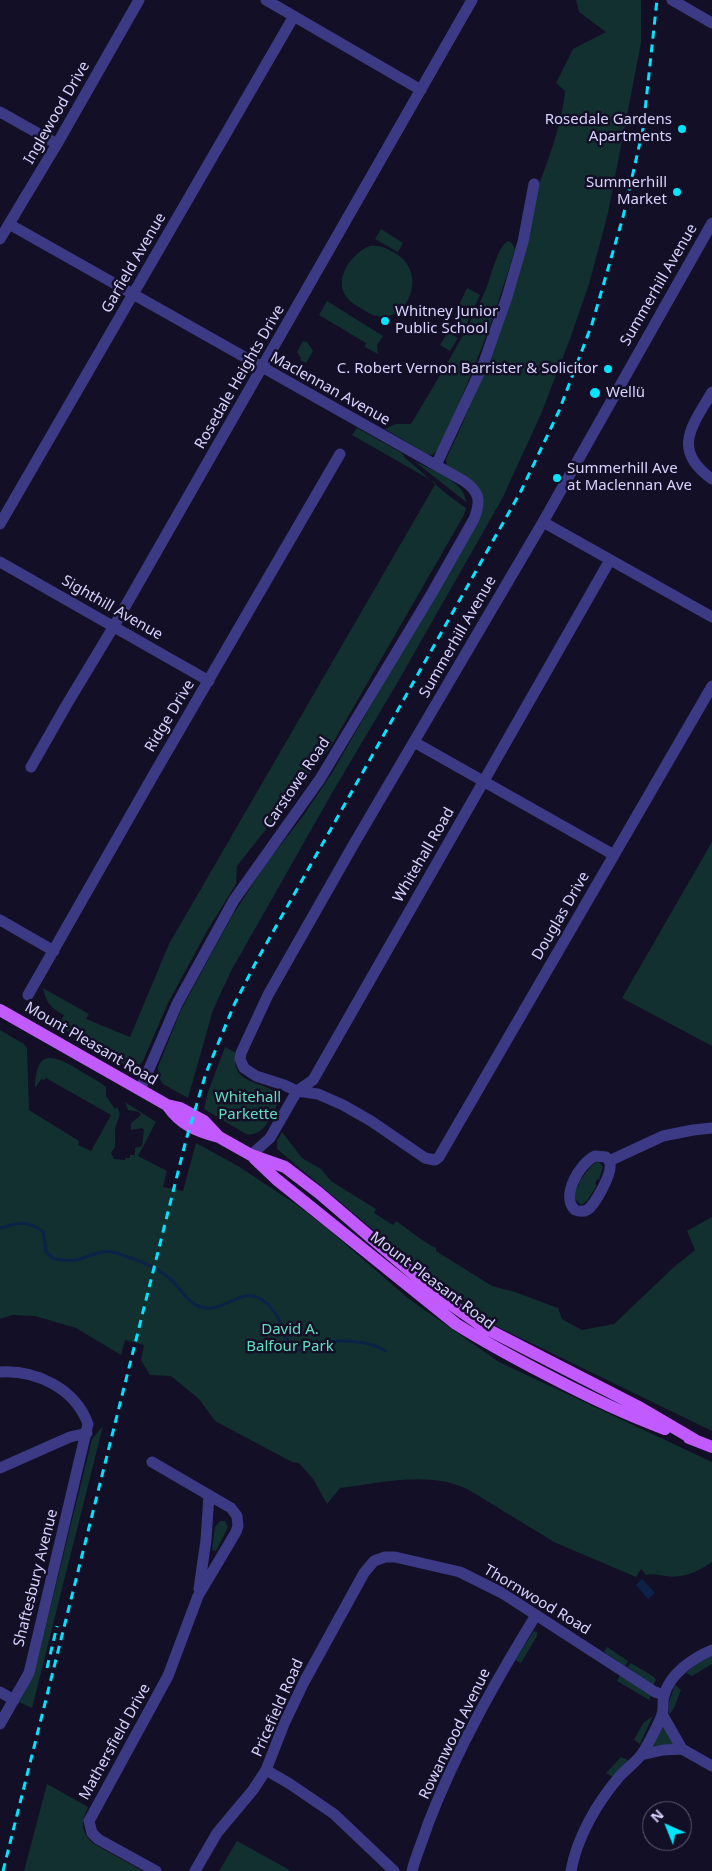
<!DOCTYPE html>
<html>
<head>
<meta charset="utf-8">
<style>
	body { margin:0 }
	#map { position:relative; width:712px; height:1871px; overflow:hidden; background:#130f26; font-family:"Noto Sans",sans-serif }
	canvas { display:block }
	.north { position:absolute; left:642px; top:1801px; width:50px; height:50px; box-sizing:border-box; background:#130f26; border:1px solid #625e7d; border-radius:50%; rotate:316deg; font-size:14px; font-weight:700; line-height:20px; text-align:center; color:#d9d4ff }
	.north::after { content:''; display:block; margin:auto; width:18px; height:22px; background:#00e5ff; clip-path:polygon(50% 0,100% 100%,50% 72%,0 100%) }
</style>
</head>
<body>
<div id="map">
<canvas width="712" height="1871"></canvas>
<div class="north">N</div>
</div>
<script>
const g = document.querySelector('canvas').getContext('2d');
g.lineJoin = 'round';
function fillPath(path, color) { g.fillStyle = color; g.fill(path, 'evenodd'); }
function strokePath(path, color, width, dash) { g.strokeStyle = color; g.lineWidth = width; g.lineCap = dash ? 'butt' : 'round'; g.setLineDash(dash || []); g.stroke(path); }
function label(font, color, halo, rows, align = 'center') {
  g.font = font + ' "Noto Sans",sans-serif'; g.lineWidth = 5; g.setLineDash([]); g.textBaseline = 'middle'; g.strokeStyle = halo; g.fillStyle = color; for (const [text, x, y, turn = 0] of rows) {
    g.save(); g.translate(x, y); g.rotate((+turn || 0) * Math.PI / 180); g.textAlign = isNaN(turn) ? turn : align; if (halo) g.strokeText(text, 0, 0); g.fillText(text, 0, 0); g.restore();
  }
}
const green = new Path2D(`
	M576 0H641V43L608 213 589 284 570 339 541 414 502 499 396 685 332 793 231 971 213 1010 188 1098 163 1084 159 1078 158 1067 181 1010 232 916 266 864 303 816 332 773 479 518 482 507 447 465 446 459 461 427 483 375 536 191C547 166 563 119 565 91L556 83 573 49 606 32 579 12Z
	M381 229 403 243 398 252 375 239Z
	M508 241 512 243 515 249C494 320 469 384 438 450L432 455 427 454 385 429 396 424H411C437 380 465 336 486 289 491 277 497 247 508 241Z
	M370 246C380 245 386 248 395 253 432 274 404 334 367 312 359 307 350 303 345 295 334 277 353 252 370 246Z
	M467 288 480 295 465 327 456 323 454 316Z
	M327 301 383 336 377 345 378 354 365 347 366 343 319 315Z
	M448 332 458 338 450 351 440 345Z
	M303 341 307 342 313 351 306 363 300 360 301 358 297 352Z
	M357 428 402 453 405 458C425 474 444 494 466 508L464 515 330 748 237 866 236 884 207 931 168 1003 143 1061C139 1066 136 1069 129 1067L58 1026 64 1015C51 1008 46 1003 43 988L89 1014 86 1019 130 1037 169 944 436 483 352 435Z
	M414 461C431 470 465 481 466 502Z
	M712 842V1046L622 998Z
	M0 1030 24 1044 27 1048 29 1110 79 1141 78 1145 91 1151 111 1115 46 1078 44 1080 41 1079 35 1088C36 1049 52 1054 79 1070 88 1076 98 1080 106 1087V1096L115 1109 117 1107 120 1114 115 1129V1147L111 1153 114 1159 125 1160V1158H130V1155H135V1148L142 1146 144 1130 142 1128 131 1130V1123L141 1115 139 1112 128 1110 125 1102 156 1122 138 1156 167 1171 163 1187 183 1191 196 1143 238 1166 297 1205 329 1230 409 1299 499 1362 712 1462V1562C699 1571 683 1579 666 1576 658 1575 654 1573 646 1575L641 1569 636 1577 554 1542 469 1490C430 1470 381 1483 340 1488L327 1504 313 1479 299 1463 292 1462 215 1421 199 1399 171 1376 150 1375 141 1360 144 1345 125 1340 121 1355 76 1328 35 1316 12 1315 0 1319Z
	M225 1047 236 1053C229 1086 266 1080 280 1096 275 1111 265 1138 246 1134L204 1109 208 1092Z
	M282 1132 302 1158 321 1169 331 1181 376 1209 374 1213 393 1225 396 1221C410 1230 421 1241 436 1248V1251L492 1286 515 1292 558 1308 562 1319 582 1330 614 1324 674 1267 695 1250 687 1231 712 1217V1431L498 1327 463 1304 432 1279 277 1149V1141Z
	M598 1161 603 1167 599 1180 597 1179 595 1184 597 1185 587 1201 581 1205 575 1199V1192L579 1184 578 1183 592 1165Z
	M103 1426 32 1708 19 1702 34 1674 92 1439Z
	M220 1521H225L228 1527 216 1551 212 1550 215 1527Z
	M534 1631 537 1632V1636L521 1663 515 1660Z
	M607 1647 628 1661 625 1667 604 1652Z
	M712 1656V1664L692 1676 686 1673 697 1663Z
	M631 1663 654 1677 656 1680 653 1685 627 1667Z
	M620 1675 651 1695 649 1700 617 1681Z
	M675 1685 681 1690C677 1699 676 1707 669 1715V1702Z
	M653 1716 640 1744 634 1740 643 1723Z
	M461 1723 466 1726 451 1756 446 1754Z
	M662 1723 677 1745 650 1749Z
	M621 1757 628 1760 613 1777 606 1773Z
	M47 1784 88 1807C81 1824 80 1831 94 1844L143 1871H24Z
	M237 1841 286 1868 291 1871H219Z`);
const water = new Path2D(`
	M642 1579 655 1593 648 1599 636 1585Z`);
const stream = new Path2D(`
	M0 1228C20 1222 25 1220 43 1231L46 1252 54 1259C61 1260 69 1261 76 1260 89 1257 103 1248 116 1253 133 1258 154 1266 168 1277 180 1286 185 1302 201 1307 222 1314 240 1288 259 1298 268 1302 276 1314 281 1323 285 1330 286 1346 294 1349 303 1353 314 1345 323 1343 339 1339 373 1341 385 1351`);
const minor = new Path2D(`
	M266 0 421 90
	M672 0 712 23
	M0 112 57 144
	M712 223 543 522 355 842 268 995 241 1053 240 1059 244 1068 256 1076 284 1085 297 1091 318 1094 343 1105 371 1121 425 1158 435 1160 439 1157 712 686
	M9 224 464 481C480 492 481 501 474 519L432 593 320 779 234 900 177 1004 140 1090
	M0 239 57 144 139 0
	M712 392C692 426 671 450 712 479
	M436 465 483 365 507 297 523 242 534 184
	M543 522 712 617
	M0 524 294 16
	M0 562 209 681
	M414 742 614 855
	M31 767 67 704 114 626 472 0
	M0 920 54 951
	M28 995 154 774 340 454
	M251 1155 270 1138 297 1091 313 1080 610 560
	M595 1156 606 1157C608 1160 610 1161 610 1164 612 1174 595 1205 587 1210 583 1212 580 1212 575 1210 560 1196 580 1163 595 1156Z
	M609 1161 663 1136 693 1130 712 1128
	M0 1372C36 1370 75 1388 88 1424L29 1673 0 1724
	M152 1462 231 1508 237 1516 238 1526 236 1532 198 1596 168 1676 89 1821 92 1833 98 1839 156 1871
	M0 1468 70 1437 87 1433
	M199 1589 206 1540 209 1495
	M0 1692 14 1700
	M662 1714 682 1749
	M641 1755 663 1750 682 1749 712 1766
	M266 1770 290 1784 334 1814 394 1871
	M195 1871 217 1833 253 1790 266 1770 284 1724 304 1682 364 1573 374 1561 385 1557H395L460 1572 502 1593 655 1692 664 1695
	M412 1871C416 1855 423 1840 428 1824 456 1751 495 1682 536 1615
	M571 1871C577 1837 597 1803 619 1777 626 1769 635 1763 641 1755 646 1749 659 1723 662 1715 664 1709 662 1702 664 1696 669 1674 693 1658 712 1650`);
const major = new Path2D(`
	M0 1010 167 1105 180 1108 204 1121 219 1137 251 1155 285 1167 319 1193 439 1296 485 1328 637 1406 695 1440
	M167 1105C181 1125 196 1131 219 1137
	M255 1159 276 1179 456 1324C486 1343 516 1359 547 1375 585 1395 624 1414 665 1429
	M689 1438 712 1447`);
const rail = new Path2D(`
	M47 1668 57 1626
	M3 1871 186 1140 206 1073 234 1005 256 962 521 491 559 411 592 324 623 217 643 129 657 0`);
const markers = [
	[682,129,5,"#00e5ff"],
	[677,192,5,"#00e5ff"],
	[385,321,5,"#00e5ff"],
	[608,369,5,"#00e5ff"],
	[595,393,6,"#00e5ff"],
	[557,478,5,"#00e5ff"]
];
const streetNames = [
	["Inglewood Drive",57,113,-60],
	["Garfield Avenue",134,263,-60],
	["Summerhill Avenue",659,285,-60],
	["Rosedale Heights Drive",240,377,-60],
	["Maclennan Avenue",330,389,29],
	["Sighthill Avenue",112,608,30],
	["Summerhill Avenue",458,637,-60],
	["Ridge Drive",170,716,-59],
	["Carstowe Road",297,783,-56],
	["Whitehall Road",424,855,-60],
	["Douglas Drive",561,916,-60],
	["Mount Pleasant Road",91,1044,30],
	["Mount Pleasant Road",432,1281,37],
	["Shaftesbury Avenue",36,1578,-76],
	["Thornwood Road",537,1600,31],
	["Pricefield Road",278,1708,-66],
	["Rowanwood Avenue",455,1734,-64],
	["Mathersfield Drive",115,1742,-61]
];
const poiNames = [
	["Rosedale Gardens",672,120],
	["Apartments",672,137],
	["Summerhill",667,183],
	["Market",667,200],
	["Whitney Junior",395,312,"left"],
	["Public School",395,329,"left"],
	["C. Robert Vernon Barrister & Solicitor",598,369],
	["Wellü",606,393,"left"],
	["Summerhill Ave",567,469,"left"],
	["at Maclennan Ave",567,486,"left"]
];
const parkNames = [
	["Whitehall",248,1098],
	["Parkette",248,1115],
	["David A.",290,1330],
	["Balfour Park",290,1347]
];
fillPath(green, '#12302f');
fillPath(water, '#0c2248');
strokePath(stream, '#0c2248', 3);
strokePath(minor, '#3d3a85', 11);
strokePath(major, '#c25bff', 12);
strokePath(rail, '#00e5ff', 3, [8, 6]);
for (const [x, y, r, color] of markers) { const dot = new Path2D(); dot.arc(x, y, r, 0, 2 * Math.PI); g.fillStyle = color; g.fill(dot); strokePath(dot, '#130f26', 2); }
label('15px', '#d9d4ff', '#130f26', streetNames);
label('15px', '#d9d4ff', '#130f26', poiNames, 'right');
label('15px', '#5fe0c0', '#130f26', parkNames);
</script>
</body>
</html>
